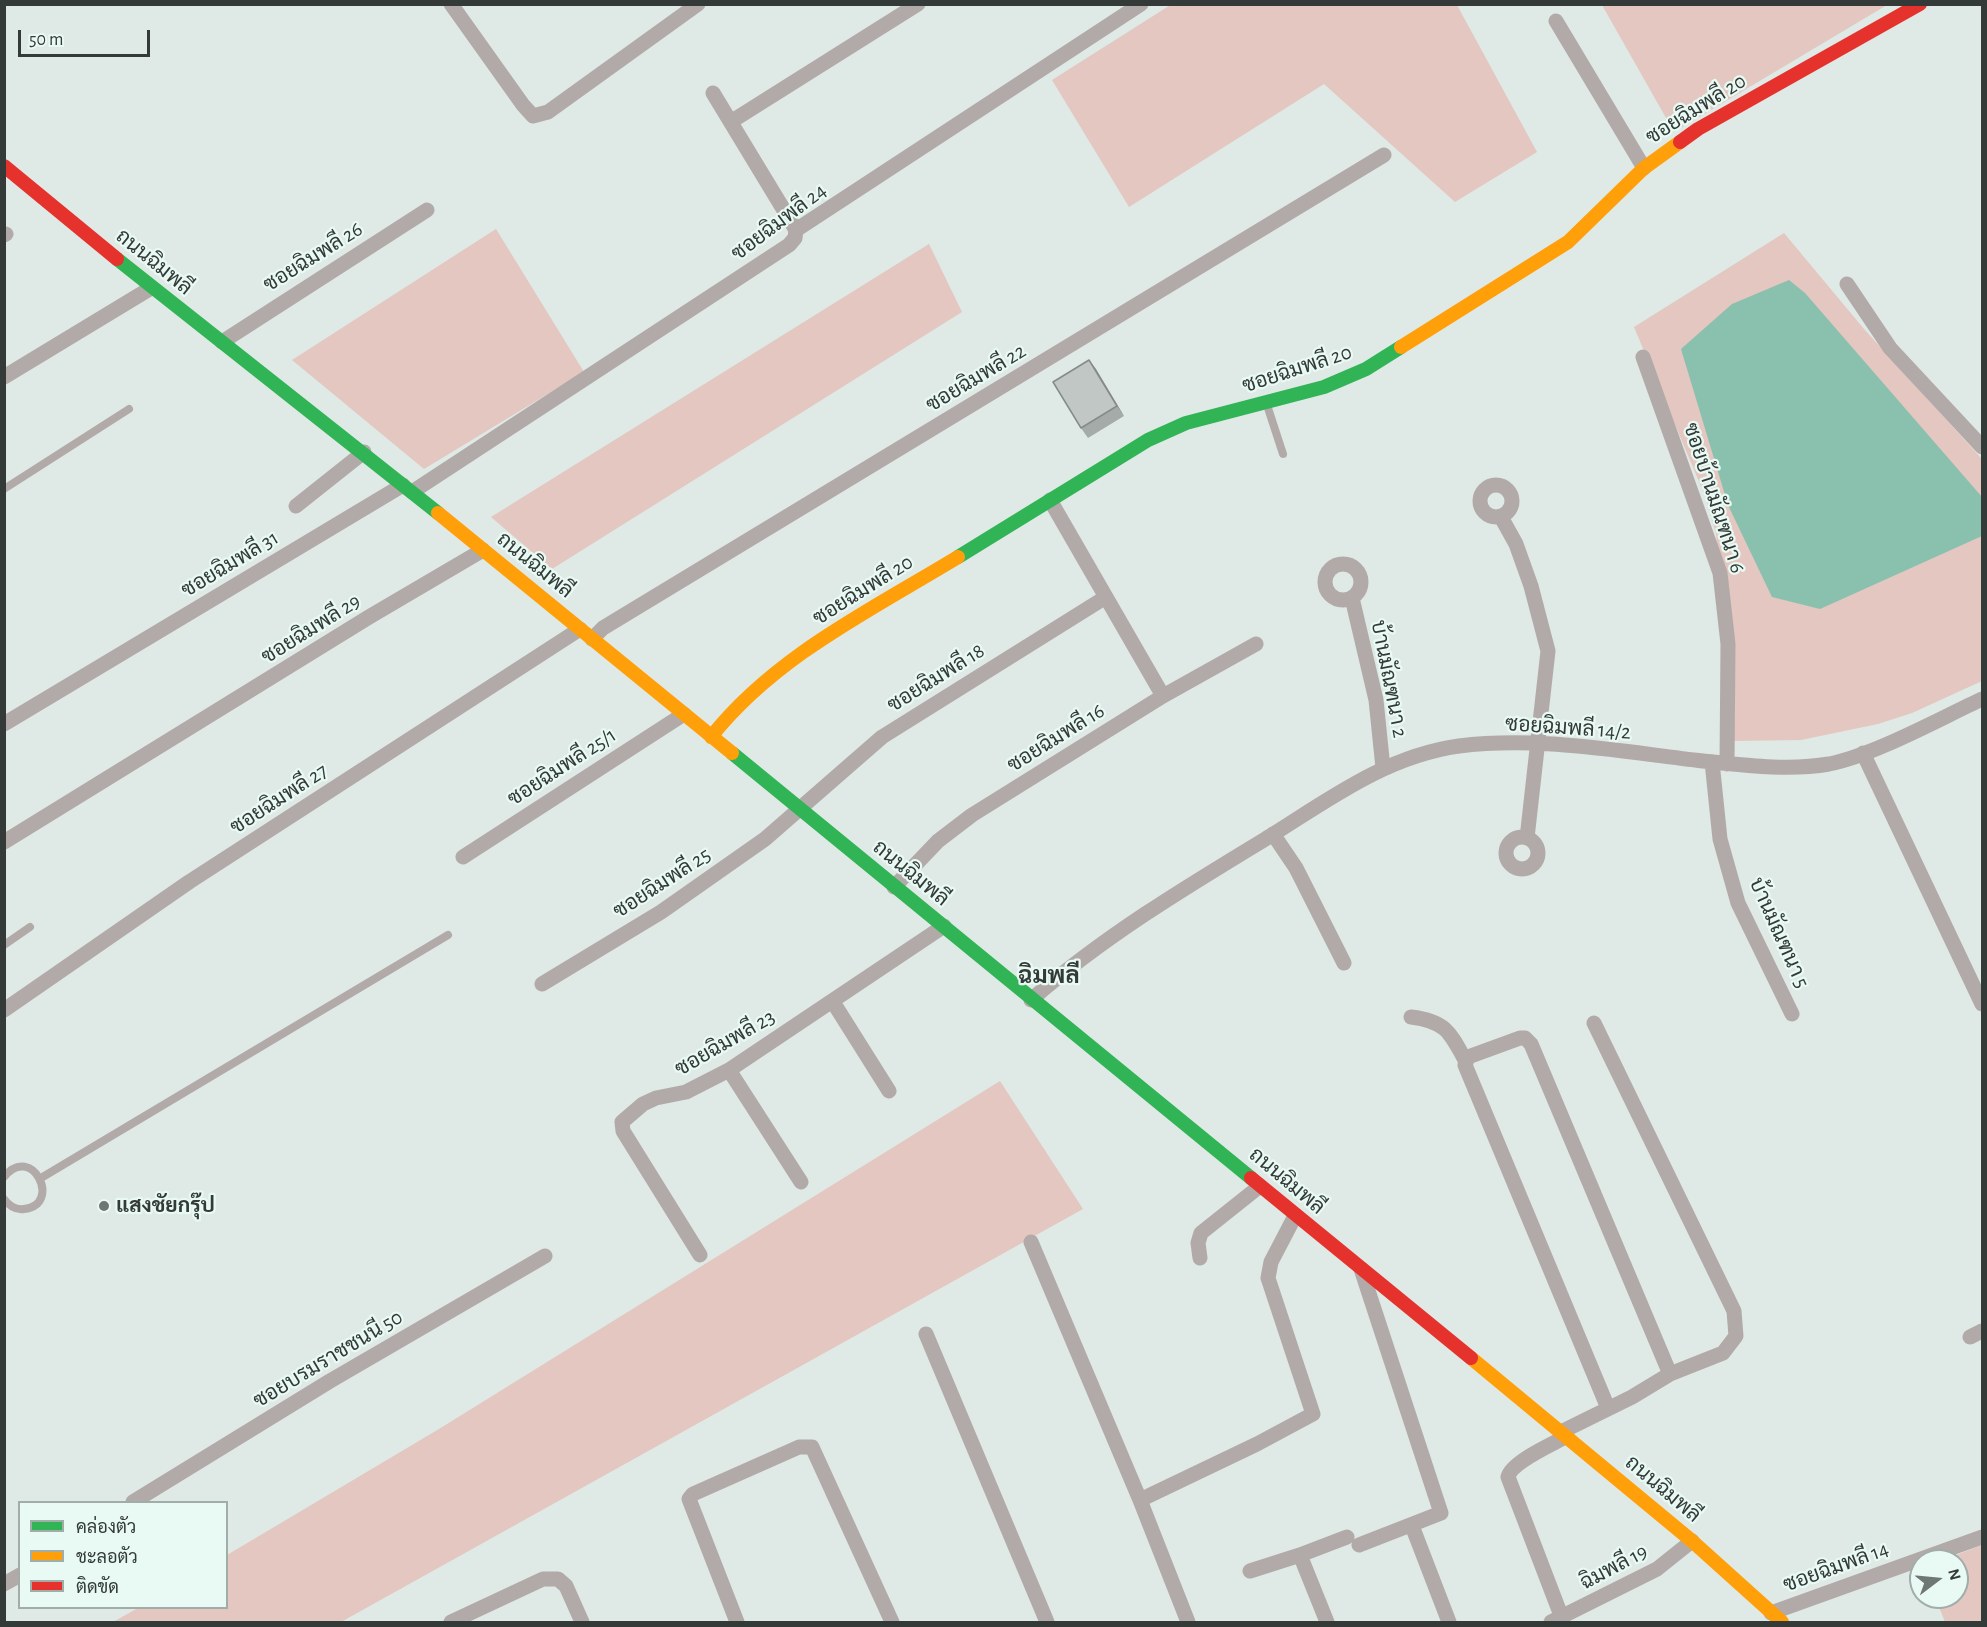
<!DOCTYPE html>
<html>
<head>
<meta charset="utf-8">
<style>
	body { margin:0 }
	#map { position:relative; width:1987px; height:1627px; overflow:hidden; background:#dfe9e5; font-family:"Alegreya Sans",Sarabun,sans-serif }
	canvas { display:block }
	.frame { position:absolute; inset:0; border:6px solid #333a38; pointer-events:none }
	.legend { position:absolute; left:18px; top:1501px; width:210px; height:108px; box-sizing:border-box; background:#e8faf3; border:2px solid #a0ada8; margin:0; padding:8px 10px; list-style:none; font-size:18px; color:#333a38 }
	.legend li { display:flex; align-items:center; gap:12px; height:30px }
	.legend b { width:30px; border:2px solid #a0ada8 }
	.north { position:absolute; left:1909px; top:1549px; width:60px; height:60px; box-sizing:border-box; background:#e8faf3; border:2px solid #a0ada8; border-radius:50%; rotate:74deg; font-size:16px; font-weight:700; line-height:24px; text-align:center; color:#333a38 }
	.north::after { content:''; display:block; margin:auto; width:21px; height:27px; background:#6f7775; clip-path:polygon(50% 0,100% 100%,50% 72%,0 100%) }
	.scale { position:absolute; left:18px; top:30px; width:132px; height:27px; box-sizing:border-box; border:3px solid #333a38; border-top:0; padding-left:8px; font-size:18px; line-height:21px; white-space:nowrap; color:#333a38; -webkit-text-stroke:4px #e8faf3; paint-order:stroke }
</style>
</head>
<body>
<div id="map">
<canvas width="1987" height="1627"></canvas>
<div class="frame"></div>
<ul class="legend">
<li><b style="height:8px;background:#30b455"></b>คล่องตัว</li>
<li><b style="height:8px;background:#ff9f0a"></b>ชะลอตัว</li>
<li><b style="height:8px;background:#e5322d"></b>ติดขัด</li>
</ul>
<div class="north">N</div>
<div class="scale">50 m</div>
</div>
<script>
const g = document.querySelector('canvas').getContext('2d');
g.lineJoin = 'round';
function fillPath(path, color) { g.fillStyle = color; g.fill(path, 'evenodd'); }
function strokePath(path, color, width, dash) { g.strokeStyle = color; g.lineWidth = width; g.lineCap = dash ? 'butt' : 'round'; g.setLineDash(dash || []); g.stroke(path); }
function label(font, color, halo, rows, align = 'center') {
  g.font = font + ' "Alegreya Sans",Sarabun,sans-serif'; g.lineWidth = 4.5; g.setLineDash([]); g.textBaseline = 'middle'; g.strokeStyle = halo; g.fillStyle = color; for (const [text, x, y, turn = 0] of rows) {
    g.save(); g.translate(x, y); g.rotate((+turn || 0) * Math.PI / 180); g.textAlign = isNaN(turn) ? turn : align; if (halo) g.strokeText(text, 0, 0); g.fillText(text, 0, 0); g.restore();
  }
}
const green = new Path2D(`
	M1172 4 1457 5 1537 152 1455 202 1324 84 1129 207 1052 80Z
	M1602 5H1887L1674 132Z
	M496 229 584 372 424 469 292 360Z
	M1784 233 1864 329 1982 459V681L1912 713 1878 724 1801 740 1733 741 1716 534 1705 496 1634 327Z
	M929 244 962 312 552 569 491 517Z
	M1000 1081 1083 1209 341 1622H113L138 1608H226L227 1555 439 1429Z
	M1982 1545V1622H1945L1935 1597H1957V1561H1941Z`);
const water = new Path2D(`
	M1789 280 1805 293 1982 497V536L1820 609 1772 597 1728 505 1681 349 1732 304Z`);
const lane = new Path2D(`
	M1267 405 1283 454
	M4 489 129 409
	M4 945 30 927
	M4 1177C32 1142 63 1205 24 1209 16 1210 9 1206 4 1199
	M41 1178 448 935`);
const street = new Path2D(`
	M451 4 523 105 533 116 548 112 698 4
	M1556 21 1644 168
	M713 93 796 230
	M732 121 918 4
	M4 235 6 234
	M1847 284 1890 348 1982 447
	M222 342 427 210
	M1643 357 1720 573 1728 644 1727 764
	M4 377 151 288
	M1480 501a16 16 0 1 1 32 0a16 16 0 1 1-32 0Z
	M412 492 789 245 795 238 796 230 1141 4
	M1050 500 1163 696
	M296 506 364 452
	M1501 517 1516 544 1531 586 1548 651 1527 838
	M1325 582a18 18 0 1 1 36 0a18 18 0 1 1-36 0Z
	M1352 598 1376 700 1383 768
	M592 639 603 628 1384 155
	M4 724 403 485
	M1863 753 1982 1004
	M1712 762 1720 839 1738 903 1792 1014
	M1273 834 1296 868 1344 963
	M1506 853a16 16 0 1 1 32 0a16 16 0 1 1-32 0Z
	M4 842 369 617 483 550
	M463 857 684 714
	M894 887 938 841 972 815 1163 696 1256 644
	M542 984 661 912 765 839 882 737 1106 597
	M1031 1000C1103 937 1186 887 1267 838 1328 800 1386 756 1459 746 1540 736 1623 752 1703 761 1743 765 1789 771 1829 764 1874 755 1939 719 1982 699
	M833 1002 889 1091
	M4 1010 189 882 580 629
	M1411 1017C1445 1021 1450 1032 1465 1060
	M729 1070 801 1182
	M1031 1242 1140 1500 1188 1622
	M700 1255 623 1131 622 1122 643 1104 656 1098 686 1092 729 1070 944 926
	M1200 1258 1198 1243 1201 1233 1260 1186
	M926 1334 1047 1622
	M1970 1337 1982 1331
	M1608 1408 1465 1065 1468 1057 1520 1038H1525L1531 1044 1670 1374
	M1561 1432 1632 1397 1670 1374 1723 1353 1736 1336 1734 1311 1594 1023
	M1140 1500 1257 1444 1313 1414 1268 1278 1271 1262 1295 1216
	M133 1502 330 1381 545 1256
	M1414 1531 1449 1622
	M1359 1545 1441 1513 1361 1269
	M1300 1555 1347 1537
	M1250 1571 1300 1555 1327 1622
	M4 1584 20 1575
	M1771 1613 1982 1537
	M1562 1618 1508 1477C1511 1462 1553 1444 1567 1436
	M451 1622 543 1579H558L566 1586 582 1622
	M737 1622 689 1499 693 1494 799 1447H812L892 1622
	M1551 1622 1657 1569 1692 1541`);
const fast = new Path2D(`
	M117 259 438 513
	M958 557 1148 440 1186 423 1324 387 1366 369 1401 347
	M732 753 1251 1178`);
const slow = new Path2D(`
	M1401 347 1568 242 1644 168 1680 142
	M438 513 732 753
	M711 737C775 656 871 610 958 557
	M1471 1358 1692 1541 1782 1622`);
const jam = new Path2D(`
	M1680 142 1698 129 1920 4
	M4 166 117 259
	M1251 1178 1471 1358`);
const wall = new Path2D(`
	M1089 360 1124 416 1088 438 1081 428Z`);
const shadedWall = new Path2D(`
	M1089 360 1096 369 1124 416 1117 406Z`);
const building = new Path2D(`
	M1089 360 1117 406 1081 428 1053 382Z`);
const markers = [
	[104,1206,6,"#6f7775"]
];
const streetNames = [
	["ซอยฉิมพลี 20",1696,109,-32],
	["ซอยฉิมพลี 24",779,222,-37],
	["ซอยฉิมพลี 26",313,257,-32],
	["ถนนฉิมพลี",154,262,39],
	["ซอยฉิมพลี 20",1297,369,-18],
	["ซอยฉิมพลี 22",976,378,-31],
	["ซอยบ้านมัณฑนา 6",1714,498,72],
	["ซอยฉิมพลี 31",230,564,-31],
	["ถนนฉิมพลี",535,565,39],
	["ซอยฉิมพลี 20",863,590,-32],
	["ซอยฉิมพลี 29",311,629,-32],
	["ซอยฉิมพลี 18",936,678,-32],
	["บ้านมัณฑนา 2",1389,679,79],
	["ซอยฉิมพลี 14/2",1568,728,4],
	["ซอยฉิมพลี 16",1056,738,-32],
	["ซอยฉิมพลี 25/1",562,767,-33],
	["ซอยฉิมพลี 27",279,799,-33],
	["ถนนฉิมพลี",911,873,39],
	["ซอยฉิมพลี 25",662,883,-33],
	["บ้านมัณฑนา 5",1779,933,66],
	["ซอยฉิมพลี 23",725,1043,-30],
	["ถนนฉิมพลี",1287,1181,40],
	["ซอยบรมราชชนนี 50",328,1359,-31],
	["ถนนฉิมพลี",1663,1489,40],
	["ฉิมพลี 19",1614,1567,-28],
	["ซอยฉิมพลี 14",1836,1567,-20]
];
const poiNames = [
	["แสงชัยกรุ๊ป",116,1206]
];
const quarterNames = [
	["ฉิมพลี",1049,976]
];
fillPath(green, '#e3c7c0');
fillPath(water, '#8ac0ae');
strokePath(lane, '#b2aaa8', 8);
strokePath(street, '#b2aaa8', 15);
strokePath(fast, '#30b455', 14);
strokePath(slow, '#ff9f0a', 14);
strokePath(jam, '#e5322d', 14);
fillPath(wall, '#a5aba9');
fillPath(shadedWall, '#868b8a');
fillPath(building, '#c0c7c5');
strokePath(building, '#868b8a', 1.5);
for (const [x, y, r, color] of markers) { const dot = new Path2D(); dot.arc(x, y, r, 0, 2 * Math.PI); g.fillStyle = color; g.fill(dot); strokePath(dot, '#e8faf3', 2); }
label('21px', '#333a38', '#e8faf3', streetNames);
label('bold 21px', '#333a38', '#e8faf3', poiNames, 'left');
label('bold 24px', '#333a38', '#e8faf3', quarterNames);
</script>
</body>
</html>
